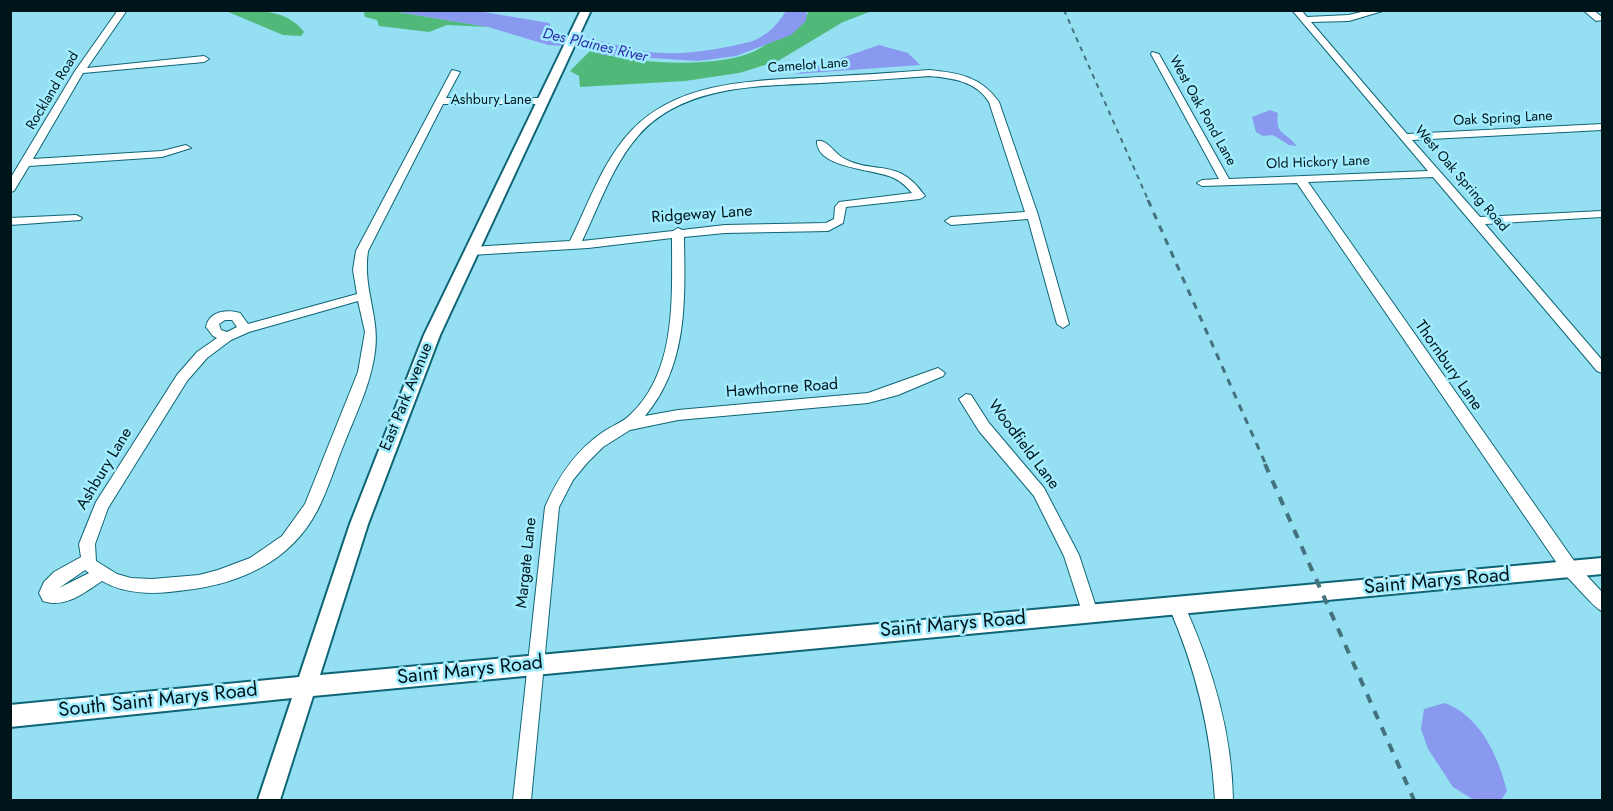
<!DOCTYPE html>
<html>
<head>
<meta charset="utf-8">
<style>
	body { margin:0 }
	#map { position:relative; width:1613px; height:811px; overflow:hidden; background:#94dff1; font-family:Jost,sans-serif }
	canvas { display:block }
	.frame { position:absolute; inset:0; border:12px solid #00151a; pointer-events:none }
</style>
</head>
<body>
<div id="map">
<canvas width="1613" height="811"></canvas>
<div class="frame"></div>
</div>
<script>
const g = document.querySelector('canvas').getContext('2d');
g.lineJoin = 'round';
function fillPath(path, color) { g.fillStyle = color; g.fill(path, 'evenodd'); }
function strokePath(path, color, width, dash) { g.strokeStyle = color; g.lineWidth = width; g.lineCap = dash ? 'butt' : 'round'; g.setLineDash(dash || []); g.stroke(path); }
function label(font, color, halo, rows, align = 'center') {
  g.font = font + ' Jost,sans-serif'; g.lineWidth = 5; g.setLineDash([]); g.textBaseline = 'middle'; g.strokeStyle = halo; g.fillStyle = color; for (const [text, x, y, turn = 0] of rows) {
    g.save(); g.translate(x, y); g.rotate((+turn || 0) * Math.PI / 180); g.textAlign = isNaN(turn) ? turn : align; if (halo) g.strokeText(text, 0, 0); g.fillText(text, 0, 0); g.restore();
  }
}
const green = new Path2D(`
	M226 11C252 10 287 8 304 32L301 36 283 35Z
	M360 11H392L488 27 447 25 429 32 379 26 377 20 365 17 364 12Z
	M807 11H872L843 22 778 61 739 73 685 81 580 87 579 76 570 71 590 51C633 63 713 70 755 51 773 42 791 26 808 14Z`);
const water = new Path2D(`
	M392 11H478L549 23 556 34C586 36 613 45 643 51 679 57 718 50 753 41 769 34 777 25 786 11H807L806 21 791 35 736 56 698 61 604 55 580 47 548 45 488 27Z
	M879 45 908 53 920 65 795 74Z
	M1270 110 1278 113C1275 135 1285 131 1297 146L1289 145 1273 135 1263 136 1256 132 1252 117Z
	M1445 703C1481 717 1498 756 1507 791L1501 800H1474L1453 787 1428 749 1421 729 1424 709Z`);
const minor = new Path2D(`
	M118 10H127L87 68 204 56 209 59 204 62 83 73 33 159 162 151 186 145 191 148 162 157 29 166 14 191 10 192V179L75 71Z
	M1292 10H1301L1307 17 1349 15 1369 10H1386L1349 21 1311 22 1407 134 1602 124V130L1412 140 1480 217 1602 211V217L1485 224 1602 360V373L1597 371 1433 177 1308 182 1577 565 1602 592V611C1595 609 1574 583 1565 575L1297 183 1202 186 1197 183 1202 180 1219 179 1151 54 1152 52 1159 54 1229 179 1428 171Z
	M1583 10H1593L1602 17V20L1596 21Z
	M452 70 460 72 446 98H542L547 101 542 104H443L368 251C362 291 382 319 374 358 369 388 355 416 344 444 335 466 328 490 317 511 291 561 240 584 186 590 158 594 128 596 102 581 85 592 65 609 43 601L39 593 44 582 54 572 81 557 79 544 96 502 177 375 197 352 217 338 213 336 206 327C209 311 227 309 240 313L248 324 357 294 353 270 356 251ZM358 301 365 332 358 372 305 504 282 536 250 558 218 570 199 575 152 579 131 578 117 574 96 561 95 544 108 508 187 381 207 358 231 340 249 332ZM225 320H232L237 327 227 332 221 330 219 324ZM85 570 89 573 59 588Z
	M929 70C958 73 981 76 999 102L1038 215 1069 324 1063 328 1057 324 1028 219 951 225 945 221 951 217 1025 212 989 102C976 81 952 78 929 76 893 79 856 81 820 83 758 86 682 85 638 136 612 166 599 206 582 241L673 231 678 228 682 230 725 225 826 223 834 219 835 207 839 202 912 193C907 187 902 182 894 178 877 169 816 169 817 141 827 139 834 153 843 158 876 176 897 156 925 196L920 199 846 207 843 223 828 231 725 233 684 237C685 300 688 365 645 416L678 410 868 393 938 368 945 373 943 376 898 395 868 403 678 420 630 430 603 447 587 463 573 480 559 507 531 800H513L545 507C558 477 575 451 603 432 611 426 622 423 630 415 677 371 672 298 672 238L588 248 471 255 465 251 471 247 570 241C588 205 603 160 632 130 680 80 755 81 820 77 856 75 893 73 929 70Z
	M76 215 82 218 80 220 10 225V218Z
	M966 394 971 395 989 423 1044 488 1079 555 1098 613 1096 618 1090 620 1084 618 1064 556 1034 496 979 431 959 399Z
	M1176 598 1182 600C1211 663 1232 730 1233 800H1215C1211 731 1196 668 1168 605L1170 600Z`);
const major = new Path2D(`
	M581 10H591L440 335 368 524 320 675 1602 558V574L313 696 280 800H258L292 698 10 727V705L299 677 350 524 424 335Z`);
const railFar2 = new Path2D(`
	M1064 10 1149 202`);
const railFar1 = new Path2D(`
	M1148 200 1266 465`);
const rail = new Path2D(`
	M1265 464 1414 800`);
const farStreetnames = [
	["Camelot Lane",808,66,-4],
	["Rockland Road",53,91,-59],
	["Ashbury Lane",491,101],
	["West Oak Pond Lane",1202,111,61],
	["Oak Spring Lane",1503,119,-3],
	["Old Hickory Lane",1318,163,-2],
	["West Oak Spring Road",1461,179,49]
];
const farWaternames = [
	["Des Plaines River",595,46,13]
];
const streetNames = [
	["Ridgeway Lane",702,215,-4],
	["Thornbury Lane",1448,366,55],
	["Hawthorne Road",782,389,-4],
	["East Park Avenue",407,397,-68],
	["Woodfield Lane",1023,445,53],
	["Ashbury Lane",105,469,-59],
	["Margate Lane",527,563,-84]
];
const nearStreetnames = [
	["Saint Marys Road",1437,582,-5],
	["Saint Marys Road",953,625,-5],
	["Saint Marys Road",470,671,-6],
	["South Saint Marys Road",158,701,-6]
];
fillPath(green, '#50b97a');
fillPath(water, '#8999f0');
strokePath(minor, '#0e6575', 2);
strokePath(major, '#0e6575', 4);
fillPath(minor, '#fff');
fillPath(major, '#fff');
strokePath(railFar2, '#43717c', 2, [5, 5]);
strokePath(railFar1, '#43717c', 3, [7, 7]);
strokePath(rail, '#43717c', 4, [9, 9]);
label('14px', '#00151a', '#a1ecff', farStreetnames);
label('italic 15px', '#2f2ba7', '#a1ecff', farWaternames);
label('16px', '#00151a', '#a1ecff', streetNames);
label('20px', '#00151a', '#a1ecff', nearStreetnames);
</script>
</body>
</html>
